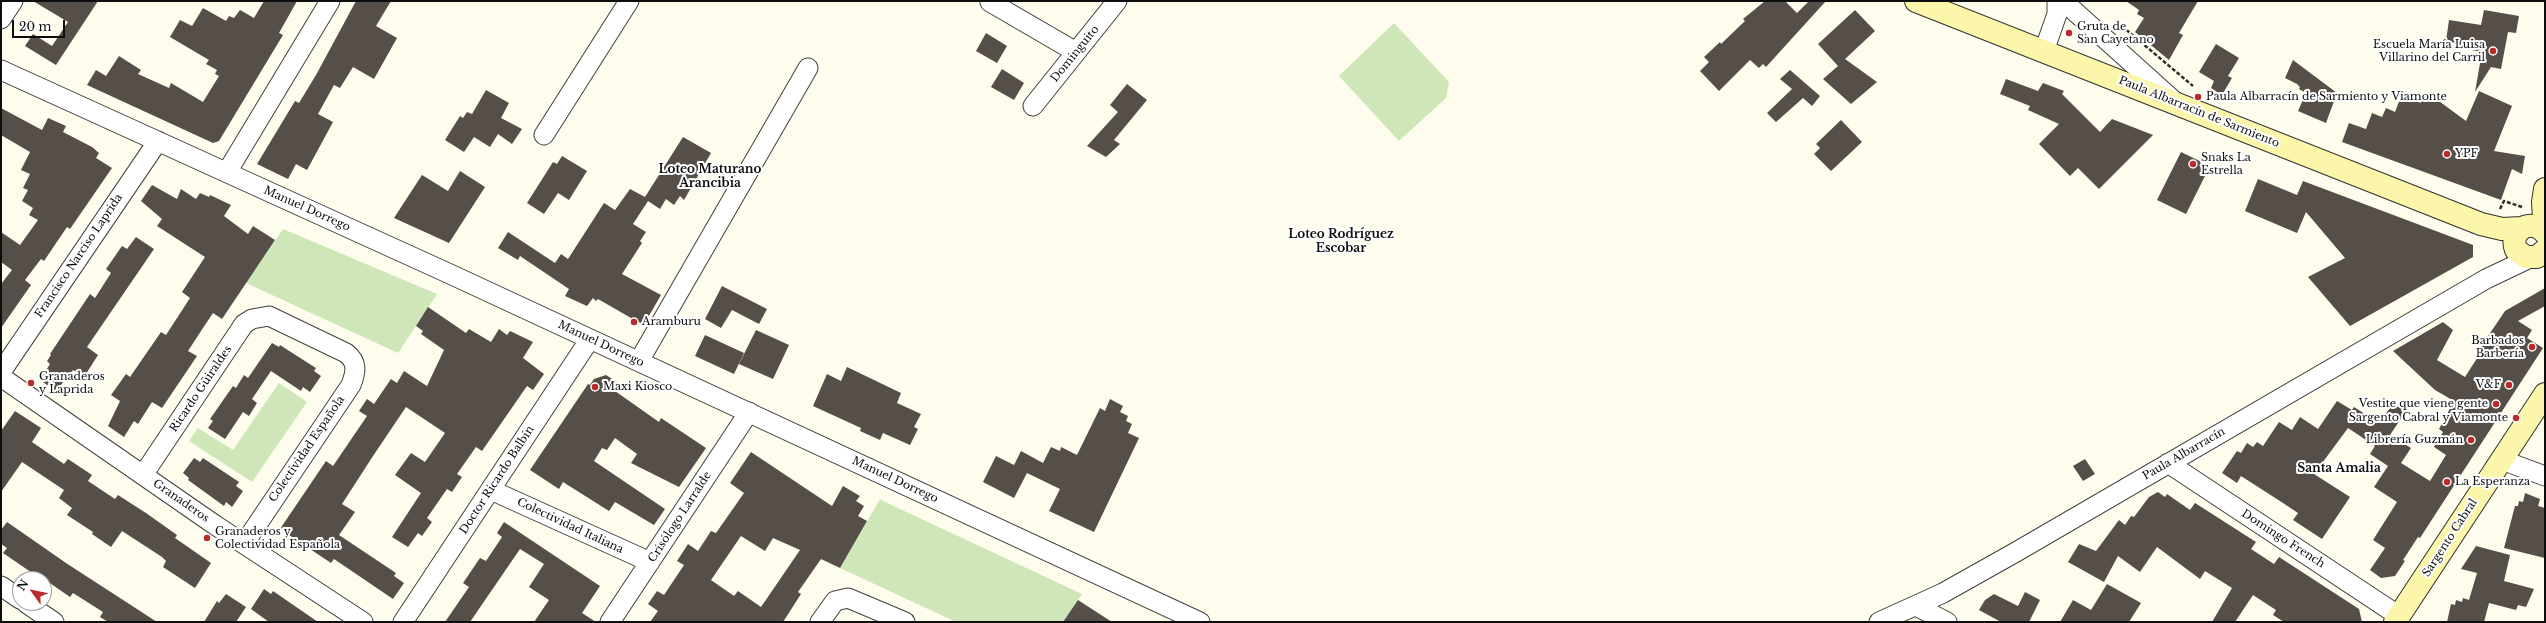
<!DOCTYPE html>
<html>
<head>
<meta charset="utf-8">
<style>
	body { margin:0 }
	#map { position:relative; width:2546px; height:623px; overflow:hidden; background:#fefced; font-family:"Libre Baskerville",serif }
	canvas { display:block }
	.frame { position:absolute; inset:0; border:2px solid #0d0d0d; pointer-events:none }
	.north { position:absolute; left:12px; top:571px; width:40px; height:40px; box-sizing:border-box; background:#fff; border:1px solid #9e9e9e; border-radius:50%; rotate:303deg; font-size:11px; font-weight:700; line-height:16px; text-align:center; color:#0d0d0d }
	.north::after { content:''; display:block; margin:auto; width:14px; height:18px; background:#b82a2b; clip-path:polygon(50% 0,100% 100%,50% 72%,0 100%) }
	.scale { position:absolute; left:12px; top:20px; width:53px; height:18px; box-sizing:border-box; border:2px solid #0d0d0d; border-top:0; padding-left:5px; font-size:12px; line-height:14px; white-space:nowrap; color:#0d0d0d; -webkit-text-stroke:3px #fff; paint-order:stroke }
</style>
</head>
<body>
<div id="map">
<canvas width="2546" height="623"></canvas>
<div class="frame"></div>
<div class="north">N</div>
<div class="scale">20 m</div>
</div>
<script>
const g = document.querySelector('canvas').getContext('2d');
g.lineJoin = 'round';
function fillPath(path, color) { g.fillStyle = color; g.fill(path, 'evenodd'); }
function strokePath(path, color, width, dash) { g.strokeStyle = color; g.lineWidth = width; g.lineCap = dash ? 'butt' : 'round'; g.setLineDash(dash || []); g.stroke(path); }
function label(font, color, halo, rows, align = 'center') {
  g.font = font + ' "Libre Baskerville",serif'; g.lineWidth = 4; g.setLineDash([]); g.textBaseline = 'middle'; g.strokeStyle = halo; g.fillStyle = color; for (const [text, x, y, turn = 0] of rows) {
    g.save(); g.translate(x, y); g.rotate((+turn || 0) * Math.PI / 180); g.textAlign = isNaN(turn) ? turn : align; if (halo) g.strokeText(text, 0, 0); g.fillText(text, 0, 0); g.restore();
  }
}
const green = new Path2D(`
	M1394 23 1449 82 1446 98 1399 141 1339 76Z
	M283 229 437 294 398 353 246 283Z
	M279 383 307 402 252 482 189 441 198 428 233 450Z
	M880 499 883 501 1082 594 1063 622H956L840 568Z`);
const building = new Path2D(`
	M33 1H98L56 65 25 46 33 34 52 46 68 22Z
	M264 1H297L279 33 283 35 219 141 213 143 87 85 96 70 106 76 119 56 141 70 138 74 169 88 171 83 203 102 219 76 215 74 217 70 206 64 209 60 170 37 180 20 192 26 203 8 226 21 229 16 234 18 240 10 254 18Z
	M356 1H391L376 26 397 38 374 79 353 67 340 88 334 85 318 114 333 122 307 170 296 164 288 179 257 164 295 101 299 103 316 75Z
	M1765 1H1785L1797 13 1809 1H1826L1766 67 1763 64 1759 68 1750 60 1719 91 1700 71 1709 62 1704 57 1720 42 1721 44 1745 21 1743 19Z
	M2126 1H2198L2179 33 2183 35 2169 60 2135 32 2144 18 2137 14 2139 10Z
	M1855 10 1875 31 1845 59 1877 82 1851 104 1823 79 1838 66 1818 44Z
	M2484 10 2519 16 2516 33 2508 32 2501 69 2491 67 2475 92 2482 52 2455 47 2456 43 2446 41 2449 20 2481 25Z
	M986 33 1007 46 997 63 976 51Z
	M2216 44 2239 58 2228 76 2232 78 2222 95 2211 88 2214 81 2199 72Z
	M2293 60 2337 93 2326 123 2298 111 2306 93 2299 89 2300 87 2297 84 2285 78Z
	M1002 69 1024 83 1014 100 991 87Z
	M1790 70 1820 96 1812 106 1803 98 1776 122 1767 113 1792 89 1780 79Z
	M2006 79 2038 91 2043 83 2064 91 2062 94 2100 132 2112 119 2153 135 2099 189 2078 168 2070 176 2039 144 2059 124 2028 110 2030 106 2000 94Z
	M1127 84 1147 100 1114 140 1120 144 1106 157 1087 146 1118 112 1110 105Z
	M486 90 509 103 501 118 522 129 512 144 498 134 490 147 474 137 464 152 445 140 460 116 463 118 467 112 472 114Z
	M2403 91 2420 103 2428 93 2466 121 2479 91 2512 106 2494 151 2525 156 2522 174 2512 169 2501 200 2342 142 2349 123 2366 129 2372 113 2382 117 2386 108 2395 112Z
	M1 108 42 130 48 118 66 126 63 132 92 147 99 153 96 158 112 168 70 229 67 227 44 261 41 259 25 280 31 285 1 328V284L12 270 1 262V232L20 245 38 220 29 215 33 208 22 201 28 190 23 188 30 174 21 170 30 152 1 135Z
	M1841 120 1862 142 1831 171 1814 154 1820 148 1816 144Z
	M683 137 711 153 684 200 680 196 674 205 666 199 660 209 648 201 633 224 646 232 640 241 642 243 622 274 661 295 646 321 643 319 641 323 638 322 598 299 596 301 593 298 587 306 565 296 569 289 520 256 518 260 498 248 508 232 555 263 561 254 568 259 604 203 615 210 630 189 645 197Z
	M2181 152 2210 166 2186 214 2157 200Z
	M562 156 587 171 569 200 558 193 544 214 527 203 553 162 557 164Z
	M460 171 485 187 449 243 394 218 422 175 448 191Z
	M2258 179 2297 195 2303 181 2473 245V257L2350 326 2308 277 2345 258 2306 212 2297 233 2245 211Z
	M152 185 177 199 181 189 196 199 200 193 209 197 210 195 231 205 224 216 248 234 253 226 275 240 222 319 213 313 203 328 188 351 197 356 162 408 152 402 138 424 134 421 124 437 108 426 120 401 111 395 126 374 130 377 161 332 166 335 190 298 182 292 205 257 157 226 162 219 141 201Z
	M136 237 154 249 87 347 98 355 84 377 73 370 56 391 40 380 50 364 47 361 51 355 50 354 90 294 95 298 111 273 106 269 122 246 127 249Z
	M722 286 767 309 759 324 732 310 721 328 705 319Z
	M2545 288V306L2518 321 2532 330 2527 338 2543 348 2420 538 2418 537 2403 560 2405 561 2395 576 2381 578 2370 570 2385 548 2373 540 2397 502 2374 487 2388 466 2370 454 2375 446 2348 428 2314 474 2350 497 2322 539 2293 520 2298 513 2283 503 2241 476 2237 483 2222 473 2237 451 2241 453 2247 443 2253 447 2257 442 2263 446 2279 422 2292 430 2300 417 2318 429 2337 401 2352 410 2354 407 2379 423 2393 404 2406 411 2390 435 2411 448 2401 463 2430 481 2446 455 2434 447 2443 432 2439 429 2454 401 2435 390 2393 351 2443 322 2453 330 2437 360 2465 377 2483 349 2480 348 2505 311Z
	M428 307 466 333 469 329 491 342 499 329 507 335 510 331 533 342 523 358 544 374 533 390 527 386 482 451 476 447 457 474 462 477 452 492 447 489 427 518 432 522 422 536 418 533 408 547 392 537 421 493 395 475 411 453 425 462 445 433 406 407 373 456 342 504 355 512 339 535 396 573 394 576 404 583 393 599 334 559 331 563 280 529 326 461 333 466 367 416 359 411 367 399 374 404 391 379 397 383 404 371 427 386 444 350 421 334 423 331 416 326Z
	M756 330 789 345 773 379 739 364Z
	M705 335 744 353 734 374 695 356Z
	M272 343 279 347 280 345 308 363 316 368 314 371 321 376 310 392 303 387 301 391 271 371 252 399 257 403 249 416 243 412 225 439 208 428 213 421 210 419 233 386 236 388 244 375 248 378Z
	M847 367 901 393 897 403 921 414 914 427 918 429 910 445 883 433 880 440 860 431 861 428 813 406 827 374 841 381Z
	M606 375 620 384 615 391 659 422 661 418 706 448 679 487 631 463 637 454 615 438 607 450 602 448 594 461 665 509 654 525 615 502 609 511 563 482 559 489 530 470 588 384 590 385 594 379Z
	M1110 399 1123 406 1120 412 1128 416 1126 421 1132 424 1128 433 1139 438 1094 532 1049 511 1060 489 1027 473 1014 498 983 482 996 456 1014 465 1021 451 1043 463 1051 447 1060 451 1061 447 1077 455 1100 408 1105 411Z
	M15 411 41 428 32 442 64 464 68 459 92 475 88 481 115 499 118 495 146 513 177 535 175 538 211 563 195 588 163 567 166 561 162 557 122 531 111 547 92 534 93 532 67 515 72 508 59 498 64 490 22 462 1 492V431Z
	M751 452 832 506 843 486 860 496 856 501 864 506 858 516 867 521 840 568 821 559 798 592 801 594 783 622H650L658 611 648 604 657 591 664 595 684 565 677 561 688 544 698 551 711 531 716 533 744 493 730 483ZM741 536 765 551 773 538 800 550 761 607 738 591 734 596 711 580Z
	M194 458 200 462 203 458 239 482 236 486 243 491 232 507 226 502 224 506 188 480 189 478 183 473Z
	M2085 459 2095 474 2083 481 2073 466Z
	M2158 492 2165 497 2167 494 2190 510 2195 503 2256 542 2251 549 2274 564 2279 557 2359 609 2362 622H2284L2273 615 2276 610 2253 595 2235 622H2212L2232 588 2205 571 2200 579 2157 547 2140 572 2118 556 2104 582 2068 562 2079 544 2096 551 2119 520 2125 525 2131 516 2134 517 2149 497Z
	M2525 493 2540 499 2538 506 2545 508V558L2504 548 2515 506H2518L2519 501 2523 502Z
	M7 522 66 563 157 622H108L100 617 103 612 73 593 70 597 44 579H41L3 553 7 548 1 544V530Z
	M504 522 600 586 582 613 596 622H534L549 600 529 587 544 564 520 549 470 622H445L469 587 463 583 480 558 486 561 502 537 497 533Z
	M2476 546 2510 555 2504 581 2534 589 2526 607 2518 605 2516 610 2489 603 2484 622H2447L2451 604 2455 605 2456 600 2462 602 2463 598 2469 600 2477 573 2461 569Z
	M2107 584 2141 603 2129 622H2060L2073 600 2091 610Z
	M264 589 271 594 273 591 318 622H269L251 609Z
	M2025 592 2040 600 2029 622H2001L1979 610 1985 600 1994 594 2018 606Z
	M226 594 246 607 236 622H204L217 601 219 603Z
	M1078 600 1112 622H1063Z`);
const path = new Path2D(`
	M2117 22 2193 86
	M2500 209 2504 201 2522 207`);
const minor = new Path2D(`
	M2063 1 2173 100
	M990 2 1076 52
	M1 19 13 1
	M2044 51 2057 14V1
	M1 70 450 274 1200 622
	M1033 106 1117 1
	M544 135 629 1
	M227 172 330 1
	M639 361 808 68
	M1 372 158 141
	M1 377 215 525 363 622
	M2502 460 2545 476
	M2168 463 2399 616
	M143 475 244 324 252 319 269 316 346 353C358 362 356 372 351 385L244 544
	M491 490 650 562
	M1 586 20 599
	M26 603 54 622
	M1916 606 1947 622
	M403 622 590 339
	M610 622 749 412
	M820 622 835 601 848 598 905 622
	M1879 622 1943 593 2016 552 2486 279 2530 258`);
const secondary = new Path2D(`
	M1916 1 2481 224 2502 229 2521 228
	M2545 189 2543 202 2545 233
	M2545 233C2532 217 2508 230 2516 250L2526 257H2537L2545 250
	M2395 622 2545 394`);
const markers = [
	[2069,33,4,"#b82a2b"],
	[2493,51,4,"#b82a2b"],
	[2198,97,4,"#b82a2b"],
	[2447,154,4,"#b82a2b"],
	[2193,164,4,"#b82a2b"],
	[634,322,4,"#b82a2b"],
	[2532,347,4,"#b82a2b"],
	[31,383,4,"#b82a2b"],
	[2509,385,4,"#b82a2b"],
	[595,387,4,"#b82a2b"],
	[2496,404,4,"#b82a2b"],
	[2516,418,4,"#b82a2b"],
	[2471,440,4,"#b82a2b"],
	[2447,482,4,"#b82a2b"],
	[207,538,4,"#b82a2b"]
];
const poiNames = [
	["Gruta de",2077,27],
	["San Cayetano",2077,40],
	["Escuela María Luisa",2485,45,"right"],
	["Villarino del Carril",2485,58,"right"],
	["Paula Albarracín de Sarmiento y Viamonte",2206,97],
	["YPF",2455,154],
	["Snaks La",2201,158],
	["Estrella",2201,171],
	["Aramburu",642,322],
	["Barbados",2524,341,"right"],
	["Barbería",2524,354,"right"],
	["Granaderos",39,377],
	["y Laprida",39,390],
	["V&F",2501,385,"right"],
	["Maxi Kiosco",603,387],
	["Vestite que viene gente",2488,404,"right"],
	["Sargento Cabral y Viamonte",2508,418,"right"],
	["Librería Guzmán",2463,440,"right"],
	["La Esperanza",2455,482],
	["Granaderos y",215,532],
	["Colectividad Española",215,545]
];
const streetNames = [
	["Dominguito",1075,54,-51],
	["Paula Albarracín de Sarmiento",2199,112,22],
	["Manuel Dorrego",307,209,24],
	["Francisco Narciso Laprida",79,256,-56],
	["Manuel Dorrego",601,344,25],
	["Ricardo Güiraldes",201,389,-56],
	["Colectividad Española",307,449,-56],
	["Paula Albarracín",2184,454,-30],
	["Doctor Ricardo Balbín",497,480,-57],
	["Manuel Dorrego",895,480,25],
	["Granaderos",181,501,35],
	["Crisólogo Larralde",680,517,-57],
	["Colectividad Italiana",570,526,25],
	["Sargento Cabral",2450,538,-57],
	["Domingo French",2283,539,33]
];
const neighbourhoodNames = [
	["Loteo Maturano",710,170],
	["Arancibia",710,184],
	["Loteo Rodríguez",1341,235],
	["Escobar",1341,249],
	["Santa Amalia",2339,469]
];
fillPath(green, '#cfe7b8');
fillPath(building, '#554e49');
strokePath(minor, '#404040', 21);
strokePath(secondary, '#2f2f2f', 24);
strokePath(path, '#2f2f2f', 2.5, [4, 2]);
strokePath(minor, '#fff', 19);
strokePath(secondary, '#fcf6aa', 22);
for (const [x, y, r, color] of markers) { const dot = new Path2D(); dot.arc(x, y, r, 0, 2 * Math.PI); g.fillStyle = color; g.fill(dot); strokePath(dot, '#fff', 1.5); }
label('11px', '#0d0d0d', '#fff', poiNames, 'left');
label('11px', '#0d0d0d', '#fff', streetNames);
label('bold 12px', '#0d0d0d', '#fff', neighbourhoodNames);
</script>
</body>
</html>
